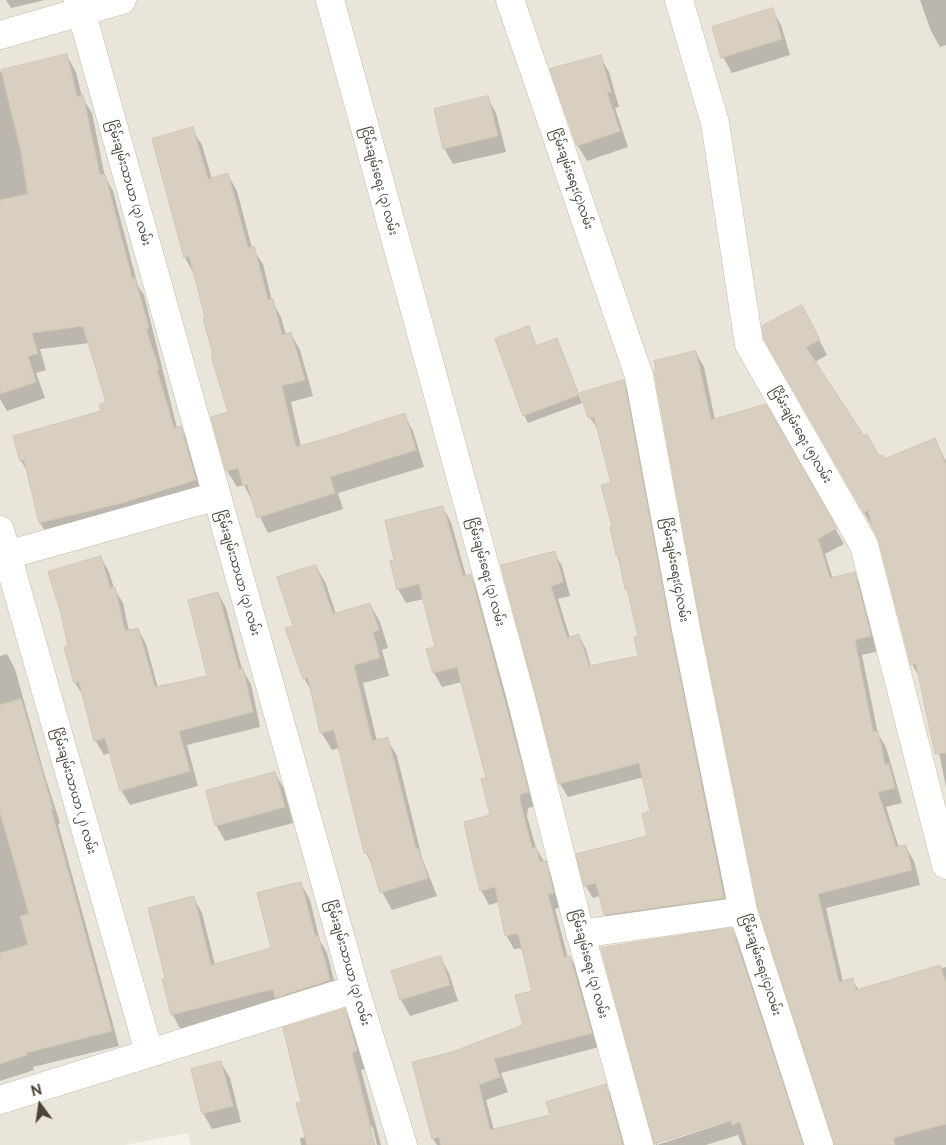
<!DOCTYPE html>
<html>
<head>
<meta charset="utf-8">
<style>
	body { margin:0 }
	#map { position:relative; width:946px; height:1145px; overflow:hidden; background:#f6f3ec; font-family:Raleway,sans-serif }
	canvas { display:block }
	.north { position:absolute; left:15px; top:1080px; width:50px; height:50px; -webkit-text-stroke:4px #fff; paint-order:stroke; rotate:346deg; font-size:14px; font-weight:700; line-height:20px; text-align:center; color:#4b4439 }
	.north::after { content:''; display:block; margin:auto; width:18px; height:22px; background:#4b4439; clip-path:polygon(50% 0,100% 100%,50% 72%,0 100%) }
</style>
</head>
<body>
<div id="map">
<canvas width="946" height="1145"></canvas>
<div class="north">N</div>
</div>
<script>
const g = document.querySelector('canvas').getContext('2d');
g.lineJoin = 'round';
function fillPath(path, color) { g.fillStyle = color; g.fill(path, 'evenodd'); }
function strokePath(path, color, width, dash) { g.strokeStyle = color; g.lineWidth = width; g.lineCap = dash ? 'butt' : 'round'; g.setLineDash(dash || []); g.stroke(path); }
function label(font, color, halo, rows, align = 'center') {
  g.font = font + ' Raleway,"Noto Sans Myanmar",sans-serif'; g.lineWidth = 4; g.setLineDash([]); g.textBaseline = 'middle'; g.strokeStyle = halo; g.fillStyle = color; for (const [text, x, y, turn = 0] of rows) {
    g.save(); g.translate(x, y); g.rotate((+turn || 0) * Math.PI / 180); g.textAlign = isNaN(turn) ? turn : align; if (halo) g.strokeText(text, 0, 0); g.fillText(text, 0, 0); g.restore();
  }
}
const residential = new Path2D(`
	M0 0H946V1145H191L188 1133 125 1145H0Z`);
const shadow = new Path2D(`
	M6 0H45L11 8Z
	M920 0H946V45L940 47 931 31Z
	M772 9 781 25 790 55 732 73 723 57Z
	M67 56 76 72 82 97 92 113 105 177 113 191 138 286 144 295 177 428 180 427 190 443 205 496 50 539 40 523 28 472 21 461 103 412 108 403 90 343 40 349 46 370 36 373 45 398 7 411 0 399V72Z
	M600 56 609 72 619 107 615 108 628 147 587 161 578 146Z
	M487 97 496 113 506 152 453 164 444 148Z
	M192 129 202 145 212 179 228 175 237 191 252 248 263 264 272 301 281 317 286 335 291 334 300 350 313 396 291 402 301 447 351 433 404 414 413 431 424 467 338 493 343 509 268 533 244 485 237 487 227 471 229 413 207 318 194 274 185 258Z
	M810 322 827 355 815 362 863 438 879 458 884 460 934 439 946 461V788L934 726 920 678 912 664 880 541 765 338Z
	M529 328 537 347 556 340 582 403 528 423 524 415Z
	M696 353 704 367 715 420 765 406 844 544 825 554 833 579 854 574 863 588 879 651 862 655 878 734 886 747 902 803 886 807 899 848 905 846 914 861 920 885 826 908 843 982 852 980 859 990 946 967V1145H835Z
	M623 381 631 395 731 911 613 928 605 914 600 896 593 898 585 885 649 837 652 812 644 777 568 797 560 784 502 566 554 552 562 566 570 596 558 599 570 638 579 636 586 649 591 667 639 657V637L630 595 617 555 613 527V484L599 431 590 418 582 394Z
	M443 508 451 522 466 576 470 575 478 589 536 806 528 808 527 816 536 848 553 877 561 907 555 909 568 958 570 957 578 971 599 1047 501 1073 508 1092 486 1100 494 1130 551 1116 605 1085 613 1100 627 1145H437L433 1139 414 1062 453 1053 525 1026 534 992 523 948 514 949 506 935 499 902 489 905 481 890 491 816 488 779 462 682 442 687 434 673 436 648 424 599 406 603 398 589 396 561Z
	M101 558 109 572 114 588 123 603 129 631 138 629 146 644 158 688 208 677 218 593 226 608 242 669 251 684 260 727 187 745 198 786 130 805 121 790 110 753 104 755 95 740 84 697 75 683 69 647Z
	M316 566 326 584 336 614 370 604 380 622 388 648 382 650 389 676 363 683 377 741 387 739 397 756 422 858 437 896 392 910 382 892 373 866 366 853 339 748 332 750 321 732 312 692 304 678 294 627Z
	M7 654 15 669 44 773 60 823 58 824 119 1046 33 1067 34 1070 0 1081V656Z
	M275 773 284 789 293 823 225 841 216 825Z
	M301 884 310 900 320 941 327 953 338 996 181 1030 172 1014 167 979 193 897 202 913 215 965 272 949Z
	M732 930 740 945 805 1145H742L738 1135 706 1145H656L602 949ZM736 1117V1119L657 1145V1142Z
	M440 957 449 973 458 1001 410 1016 401 1000 393 972Z
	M344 1010 354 1027 366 1069 361 1070 381 1145H377L373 1128 370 1125 374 1145H301L300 1138 306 1137 303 1103Z
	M221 1063 230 1078 241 1122 212 1129 203 1113Z`);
const building = new Path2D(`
	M773 8 782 39 721 58 712 27Z
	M67 54 77 97 83 95 100 175 105 174 132 278H135L149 328 146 329 159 369 157 370 174 428 181 426 196 480 122 503 39 523 24 460 20 461 13 436 101 411 99 404 106 402 83 326 32 333 38 354 28 356 36 382 0 394V200L28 194 20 147 1 70Z
	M601 55 611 92 607 93 620 131 577 146 550 69Z
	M488 96 498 136 443 149 434 109Z
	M193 127 208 179 228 173 248 248 254 246 268 300 273 299 282 335 291 332 305 380 282 386 296 447 349 432V431L405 413 416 450 330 477 335 493 257 518 247 484 243 486 238 468 226 471 211 417 228 412 211 356 213 355 203 318 205 317 189 256 184 258 152 139Z
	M802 305 820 340 806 347 864 436 867 434 879 456 882 455 884 459 935 438 946 465V753L935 754 916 664 911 665 879 541 872 527 868 510 864 513 764 339 762 326Z
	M529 326 536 346 557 338 579 395 523 416 495 339Z
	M696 351 711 420 766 404 837 528 818 539 830 578 855 572 871 636 855 640 873 732 878 731 885 765 889 764 895 788 878 792 896 847 906 845 912 870 818 894 839 982 853 978 856 990 940 965 946 983V1124L893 1138 895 1145H834L758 907 701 626 654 370H656L654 361Z
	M624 380 671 632 724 898 604 915 596 883 584 886 576 854 647 836 642 814 650 811 639 763 559 784 501 565 555 551 563 582 551 586 567 638 579 634 589 666 638 656 634 637 638 636 627 589H625L618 555H616L610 527 612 526 601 485 611 483 594 417 588 418 580 393Z
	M443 506 463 576 471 574 529 792 520 794V800L532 848 536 847 540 862 546 861 554 893 548 894 564 957 570 956 592 1033 494 1059 500 1077 479 1085 490 1130 550 1115 546 1102 606 1084 623 1145H441L439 1137 432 1139 412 1062 452 1052 523 1025 515 995 532 991 518 933 505 936 495 887 480 891 473 863 464 822 490 815 481 779 486 778 457 667 433 673 426 649 435 647 419 584 397 590 390 561 394 560 385 521Z
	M101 556 110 588 115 587 125 631 138 628 155 687 207 676 188 600 218 592 239 669 243 668 253 712 179 731 190 771 120 791 105 738 94 741 79 682 74 683 64 647 68 646 61 614 48 572Z
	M316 565 333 614 370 603 379 630 373 632 380 658 354 665 372 741 388 737 416 849 418 848 428 878 380 893 368 853H364L334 730 320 733 308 678 303 679 285 628 293 626 277 577Z
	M21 699 53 809H51L112 1031 26 1053 27 1055 0 1064V953L28 945 20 916 29 914 0 812V705Z
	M275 772 285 807 215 826 206 791Z
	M301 882 315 936 318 935 330 980 275 998 273 989 171 1015 162 979 165 978 148 908 194 896 211 965 271 948 257 893Z
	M732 928 803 1145H747L740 1122 732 1125 730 1120 654 1144 601 948Z
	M441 956 450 985 400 1000 391 971Z
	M345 1009 357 1051 352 1053 375 1145H307L296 1103 301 1102 283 1028Z
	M221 1061 233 1106 202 1114 191 1069Z`);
const street = new Path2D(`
	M78 0 355 989 403 1145
	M330 0 521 698 576 917 639 1145
	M510 0 639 376 686 629 743 911 819 1145
	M679 0 715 123 749 344 864 545 946 865
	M0 35 122 0
	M0 530 149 1052
	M0 557 217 496
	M580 934 743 911
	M0 1100 355 989`);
const streetNames = [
	["ငြိမ်းချမ်းရေး(၄)လမ်း",572,179,71],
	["ငြိမ်းချမ်းရေး (၃) လမ်း",379,181,75],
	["ငြိမ်းချမ်းသာယာ (၃) လမ်း",129,183,74],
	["ငြိမ်းချမ်းရေး (၅)လမ်း",801,435,60],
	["ငြိမ်းချမ်းရေး(၄)လမ်း",675,570,80],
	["ငြိမ်းချမ်းရေး (၃) လမ်း",486,572,75],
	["ငြိမ်းချမ်းသာယာ (၃) လမ်း",238,573,74],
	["ငြိမ်းချမ်းသာယာ (၂) လမ်း",74,791,74],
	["ငြိမ်းချမ်းသာယာ (၃) လမ်း",348,963,74],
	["ငြိမ်းချမ်းရေး (၃) လမ်း",589,964,75],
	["ငြိမ်းချမ်းရေး(၄)လမ်း",761,965,72]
];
fillPath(residential, '#eae5da');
fillPath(shadow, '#0003');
fillPath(building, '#d8cfc1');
strokePath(building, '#d3c7b4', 1);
strokePath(street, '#c2bbae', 29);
strokePath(street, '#fff', 28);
label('12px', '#4b4439', '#fff', streetNames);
</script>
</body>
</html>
